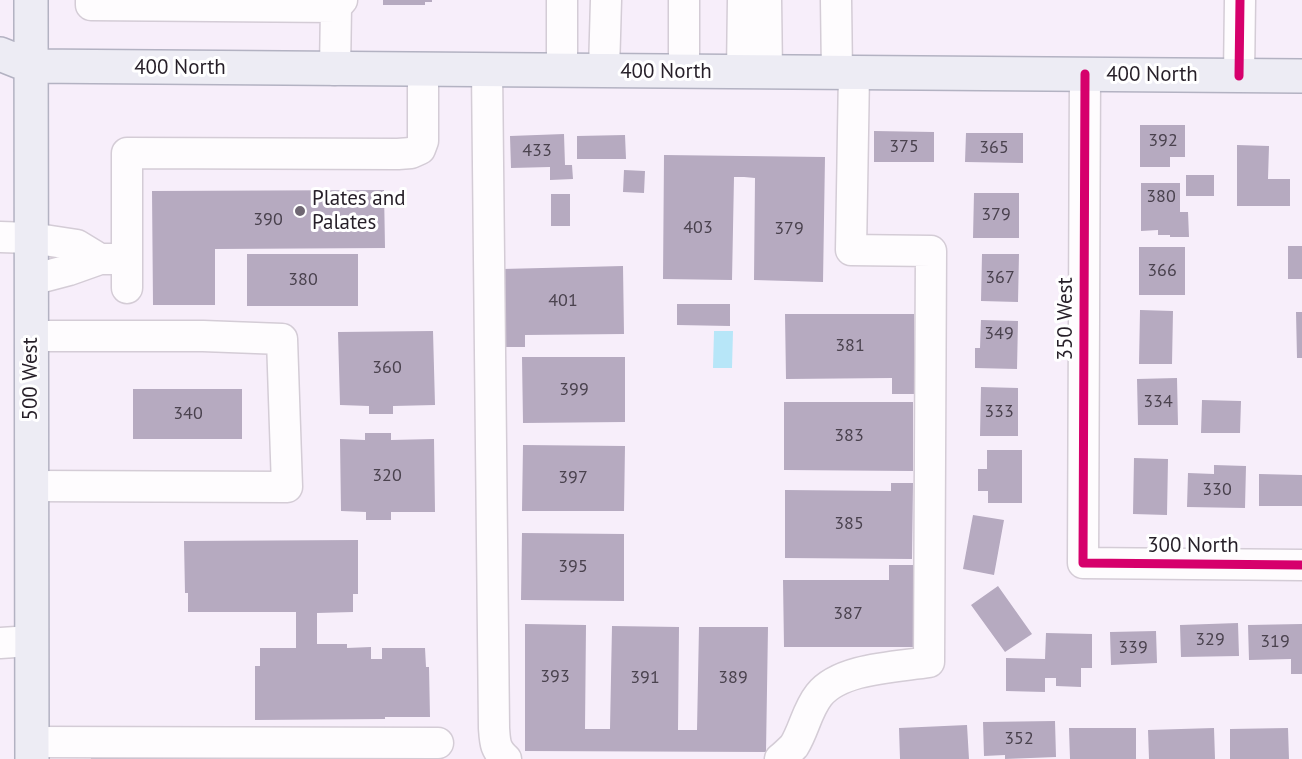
<!DOCTYPE html>
<html>
<head>
<meta charset="utf-8">
<style>
	body { margin:0 }
	canvas { display:block; background:#f7eefa }
</style>
</head>
<body>
<canvas width="1302" height="759"></canvas>
<script>
const g = document.querySelector('canvas').getContext('2d');
g.lineJoin = 'round';
function fillPath(path, color) { g.fillStyle = color; g.fill(path, 'evenodd'); }
function strokePath(path, color, width, dash) { g.strokeStyle = color; g.lineWidth = width; g.lineCap = dash ? 'butt' : 'round'; g.setLineDash(dash || []); g.stroke(path); }
function label(font, color, halo, rows, align = 'center') {
  g.font = font + ' "PT Sans",sans-serif'; g.lineWidth = 6; g.setLineDash([]); g.textBaseline = 'middle'; g.strokeStyle = halo; g.fillStyle = color; for (const [text, x, y, turn = 0] of rows) {
    g.save(); g.translate(x, y); g.rotate((+turn || 0) * Math.PI / 180); g.textAlign = isNaN(turn) ? turn : align; if (halo) g.strokeText(text, 0, 0); g.fillText(text, 0, 0); g.restore();
  }
}
const water = new Path2D(`
	M714 331H733L732 368H713Z`);
const building = new Path2D(`
	M383 0H432V2H425V5H383Z
	M1140 125H1185V157H1170V167H1140Z
	M874 131 934 132V162H874Z
	M966 133H1023V163L965 162Z
	M564 134 565 165H572L573 179 550 180V167L511 168 510 136Z
	M625 135 626 159H577V136Z
	M1237 145 1269 146 1268 179H1290V206H1237Z
	M664 155 825 157 823 282 754 280 755 178 744 177H734L732 280 663 279Z
	M624 170 645 171 644 193 623 192Z
	M1186 175H1214V196H1186Z
	M1141 183H1180V212H1188L1189 237H1170V235H1158V230L1141 231Z
	M384 190 385 248 215 249V305H153L152 191Z
	M974 193H1019V238H973Z
	M551 194H570V226H551Z
	M1288 246H1302V279H1288Z
	M1139 247H1185V295H1139Z
	M247 254H358V306H247Z
	M982 254H1019L1018 302 981 301Z
	M623 266 624 334 525 335V347H503L502 269Z
	M677 304H730V326L677 325Z
	M1140 310 1173 311 1172 364H1139Z
	M1296 312H1302V358H1297Z
	M785 314H914V394H892V378L786 379Z
	M981 320 1018 321 1017 369 975 368V348H980Z
	M433 331 435 405 393 406V414H369V406L340 405 338 332Z
	M522 357H625V422L523 423Z
	M1177 378 1178 425H1138L1137 379Z
	M981 387 1018 388V436H980Z
	M133 389H242V439H133Z
	M1202 400 1241 401 1240 433H1201Z
	M784 402H913V471L784 470Z
	M365 433H391V440L434 439 435 512H391V520H366V512L341 511 340 439 365 440Z
	M523 445 625 446 624 511H522Z
	M987 450H1022V503H988V491H978V469H987Z
	M1134 458 1168 459 1167 515 1133 514Z
	M1214 465 1246 466 1245 508 1187 507 1188 473 1214 474Z
	M1259 474 1302 475V506H1259Z
	M891 483H913L912 559 785 558V490L891 491Z
	M973 515 1004 520 994 575 963 569Z
	M522 533 624 534V601L521 600Z
	M358 540V594H353V612L317 613V644H347V648L371 647V659H382V648H425L426 667H429L430 717H385V719L255 720V666H260V648H296V612H188V593H185L184 541Z
	M889 565H913V647H784L783 580H889Z
	M998 586 1032 634 1005 652 971 605Z
	M1238 623 1239 656 1181 657 1180 625Z
	M525 624 586 625 585 729H610L612 626 679 627 678 730H697L699 627H768L766 752 525 751Z
	M1302 624V674H1291V659L1249 660 1248 625Z
	M1156 631 1157 663 1111 665 1110 632Z
	M1046 633 1092 634V668H1081V687L1056 686V678H1045V692L1006 691V658L1045 659Z
	M1055 721 1056 757 1005 759V755L984 756 983 722Z
	M967 725 969 759H900L899 728Z
	M1069 728H1136V759H1070Z
	M1214 728 1215 759H1149L1148 730Z
	M1288 728 1289 759H1230V729Z
	M91 752 432 755V759H91Z`);
const minor = new Path2D(`
	M91 0V5L336 7
	M766 0 767 72
	M836 0 837 73
	M335 70 336 7 342 0
	M487 70 494 728C495 743 495 749 506 759
	M562 71V0
	M604 71 606 0
	M684 72V0
	M742 72 743 0
	M1085 74 1083 563 1302 565
	M1239 76 1240 0
	M0 237 31 238 77 245 100 259
	M31 280 69 270 100 259H115
	M127 288V153L398 154 411 153 420 149 423 141V70
	M31 336H203L282 339 287 487 31 486
	M0 643 31 641
	M32 742 438 743
	M780 759C785 755 790 750 794 746 804 730 807 710 819 695 840 668 897 667 929 662L931 251 851 250 854 73`);
const major = new Path2D(`
	M31 0 32 759
	M0 54 30 66 1302 76`);
const cycleway = new Path2D(`
	M1085 74 1083 563 1302 565
	M1239 76 1240 0`);
const markers = [
	[300,211,6,"#6f6772"]
];
const numberNames = [
	["392",1163,141],
	["375",904,147],
	["365",994,148],
	["433",537,151],
	["380",1161,197],
	["379",996,215],
	["390",268,220],
	["403",698,228],
	["379",789,229],
	["366",1162,271],
	["367",1000,278],
	["380",303,280],
	["401",563,301],
	["349",999,334],
	["381",850,346],
	["360",387,368],
	["399",574,390],
	["334",1158,402],
	["333",999,412],
	["340",188,414],
	["383",849,436],
	["320",387,476],
	["397",573,478],
	["330",1217,490],
	["385",849,524],
	["395",573,567],
	["387",848,614],
	["329",1210,640],
	["319",1275,642],
	["339",1133,648],
	["393",555,677],
	["391",645,678],
	["389",733,678],
	["352",1019,739]
];
const streetNames = [
	["400 North",180,68],
	["400 North",666,72],
	["400 North",1152,75],
	["350 West",1066,319,-90],
	["500 West",31,379,-90],
	["300 North",1193,546]
];
const poiNames = [
	["Plates and",312,199],
	["Palates",312,223]
];
fillPath(water, '#b7e6f8');
fillPath(building, '#b6aac0');
strokePath(minor, '#d4ccd6', 33);
strokePath(major, '#b3b2c2', 36);
strokePath(minor, '#fefcfe', 30);
strokePath(major, '#edecf4', 33);
strokePath(cycleway, '#d6006c', 9);
for (const [x, y, r, color] of markers) { const dot = new Path2D(); dot.arc(x, y, r, 0, 2 * Math.PI); g.fillStyle = color; g.fill(dot); strokePath(dot, '#fff', 2); }
label('18px', '#4a424e', null, numberNames);
label('21px', '#261f28', '#fff', streetNames);
label('21px', '#261f28', '#fff', poiNames, 'left');
</script>
</body>
</html>
